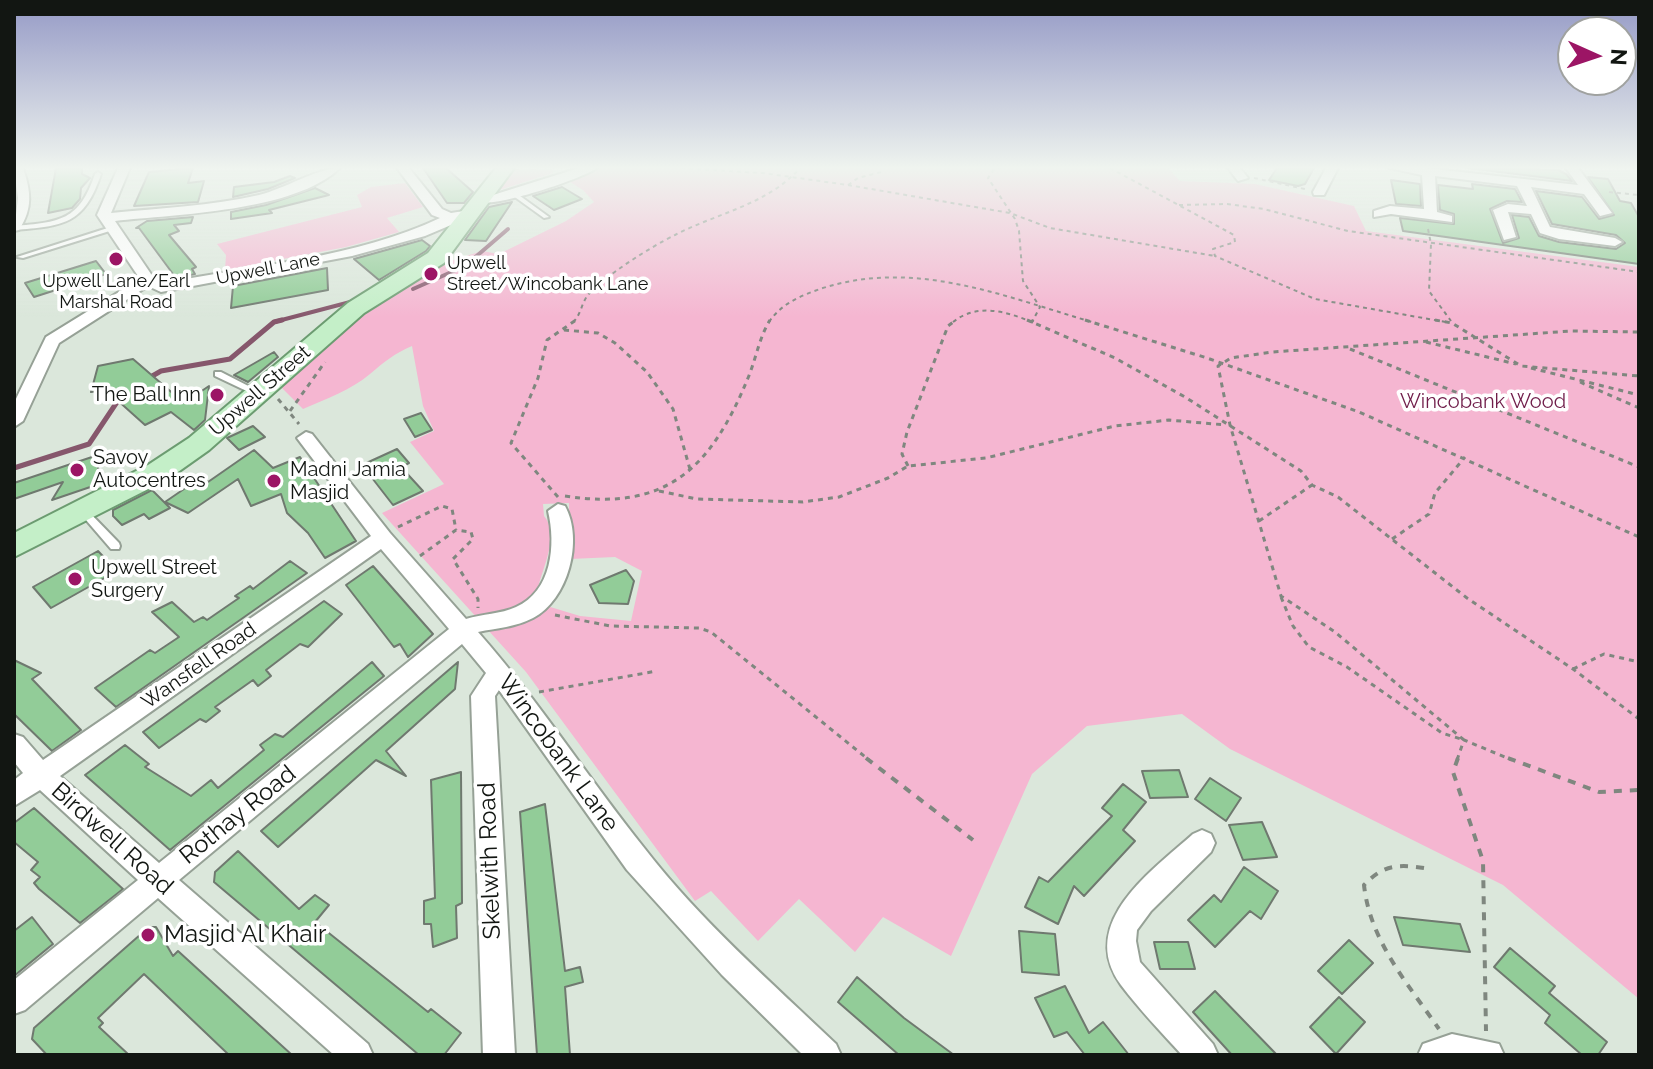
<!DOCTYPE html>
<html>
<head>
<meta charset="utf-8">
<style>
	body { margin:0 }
	#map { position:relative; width:1653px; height:1069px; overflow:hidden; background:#dbe7db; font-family:Raleway,sans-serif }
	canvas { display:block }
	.frame { position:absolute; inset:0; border:16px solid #121612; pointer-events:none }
	.north { position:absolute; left:1557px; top:16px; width:80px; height:80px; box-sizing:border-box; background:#fff; border:2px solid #a0a2a0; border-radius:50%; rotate:93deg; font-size:22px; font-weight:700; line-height:32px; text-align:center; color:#121612 }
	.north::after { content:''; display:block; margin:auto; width:28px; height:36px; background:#9c1565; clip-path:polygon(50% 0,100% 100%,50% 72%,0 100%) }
</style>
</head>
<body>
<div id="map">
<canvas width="1653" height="1069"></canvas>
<div class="frame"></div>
<div class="north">N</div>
</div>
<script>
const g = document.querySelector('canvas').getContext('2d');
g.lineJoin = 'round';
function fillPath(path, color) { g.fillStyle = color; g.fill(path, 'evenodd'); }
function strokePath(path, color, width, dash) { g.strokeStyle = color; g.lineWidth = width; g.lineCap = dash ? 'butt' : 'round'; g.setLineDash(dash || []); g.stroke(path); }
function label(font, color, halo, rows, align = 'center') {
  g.font = font + ' Raleway,sans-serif'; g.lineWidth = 7; g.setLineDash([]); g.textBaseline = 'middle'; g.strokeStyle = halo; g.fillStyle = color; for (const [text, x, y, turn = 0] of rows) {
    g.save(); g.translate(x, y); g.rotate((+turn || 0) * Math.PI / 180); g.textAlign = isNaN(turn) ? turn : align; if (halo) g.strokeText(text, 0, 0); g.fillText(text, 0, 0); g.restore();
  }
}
const green = new Path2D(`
	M599 168H1168L1180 181 1255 184 1354 206 1366 231 1639 267V999L1503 885 1230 749 1182 714 1087 726 1032 774 951 956 883 917 855 952 799 899 758 941 711 891 695 901 526 672 382 513 444 484 410 442 434 431 423 406 412 346C395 353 384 362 370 374 351 390 326 399 303 409L282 388 324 341 444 263 482 251 499 254 566 221 594 202 583 190 565 179ZM569 503 570 559 615 557 642 571 631 621 580 616 547 606 538 588C543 567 560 534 544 516L543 504Z
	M511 169 553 170V173L493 192Z
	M405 183 423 207 387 218 399 232 346 247 225 270 226 255 217 244 362 207 357 195 371 187Z`);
const streamFar1 = new Path2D(`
	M413 289 465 266 508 229
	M274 322 354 301`);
const stream = new Path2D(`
	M147 379 161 371 230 359 274 322 282 320
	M14 468 89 444 121 396`);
const building = new Path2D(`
	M56 168H82V174L90 178 81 188 80 199 72 208 48 213Z
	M193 168 188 183 204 181 198 202 134 206 149 172Z
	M423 168H446L473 192 464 203H447Z
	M1277 168H1314L1305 184 1298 186 1269 180Z
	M1468 168 1558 170 1566 174 1572 181Z
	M290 176 295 178 268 189 233 197 234 187 274 182Z
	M1588 177 1608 179 1620 201 1631 203 1639 217V264L1403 231 1400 218 1454 224V214L1440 210 1438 185 1473 189 1472 184 1515 189 1522 202 1507 201 1490 209 1503 243 1519 238 1512 215 1529 217 1539 236 1559 242 1616 249 1625 243 1616 235 1552 224 1536 191 1582 197 1599 219 1614 215Z
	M1391 180 1420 184 1421 206 1396 204Z
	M562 187 582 199 554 210 533 196Z
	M315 188 329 195 269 210 272 213 231 219V212L266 205Z
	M512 202 486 241 465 240 489 207Z
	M193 217 191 223 174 225 179 231 169 235 196 267 192 269 195 274 176 278 139 228H136L147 221Z
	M422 240 430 246 426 251 379 280 354 259Z
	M96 261 106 274 34 297 25 283Z
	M327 268 328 290 231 308 233 286Z
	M274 352 278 357 248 382 234 375Z
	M133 359 184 403 209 386 205 420 194 430 171 412 145 425 106 390 91 392 98 366Z
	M421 413 432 430 415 437 404 419Z
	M253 426 265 437 239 450 227 438Z
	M397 449 409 463 401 467 423 491 393 505 362 465Z
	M254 450 273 468 300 457 356 541 325 558 308 533 287 513 281 494 251 506 238 479 188 513 165 502 200 478 208 482Z
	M95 456 102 483 52 500 63 482 14 499V483Z
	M152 490 170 508 149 519 144 514 122 525 113 516V510Z
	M98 551 117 571 51 608 33 587Z
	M290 561 307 573 116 707 95 688 150 650 155 653 179 637 152 612 172 602 194 622 203 617 207 620 239 598 235 596 250 586 253 589Z
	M373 566 433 634 408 657 400 644 394 647 346 585Z
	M626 570 634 581 628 604 599 603 590 585Z
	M324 601 342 614 308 647 300 644 266 670 271 676 258 686 253 680 215 707 220 711 206 722 200 719 159 748 143 732Z
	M14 660 41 673 32 679 81 730 52 751 14 714Z
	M372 662 384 676 170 850 85 775 125 745 149 764 145 767 191 796 211 780 218 788 264 750 260 745 275 734 283 737Z
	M458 662 455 689 386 751 406 776 376 760 278 847 261 831Z
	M1179 770 1188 797 1150 798 1142 771Z
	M461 772 462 903 456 906 457 938 433 947 431 924H424V901L435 898 431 780Z
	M1210 778 1241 798 1226 821 1195 799Z
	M1123 784 1146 802 1123 830 1135 841 1084 896 1074 886 1058 924 1025 907 1039 877 1048 882 1112 816 1102 808Z
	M545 804 565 971 580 967 583 982 565 987 570 1055H537L520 812Z
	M34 808 123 889 80 923 39 889 34 883 40 877 31 870 38 862 14 842V823Z
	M1262 822 1277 857 1243 860 1229 825Z
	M238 851 299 909 315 895 329 905 315 922 428 1012 431 1009 461 1033 444 1055H419L214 882 215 872Z
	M1244 867 1278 891 1261 919 1250 911 1215 947 1188 920 1214 895 1221 902Z
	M32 917 53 944 14 976V931Z
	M1394 917 1460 924 1470 952 1403 945Z
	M149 927H156L173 956 178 951 292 1055H229L144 974 98 1018 103 1023 99 1027 129 1055H47L32 1039 34 1028Z
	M1019 931 1055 934 1059 975 1022 972Z
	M1349 940 1373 963 1342 994 1318 971Z
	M1154 942H1188L1195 969H1160Z
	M1510 948 1555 986 1549 993 1607 1042 1598 1055H1582L1545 1023 1550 1015 1494 967Z
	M857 977 904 1018 954 1055H899L838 1002Z
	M1065 986 1089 1033 1103 1022 1129 1055H1085L1067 1032 1054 1037 1035 998Z
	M1215 991 1277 1055H1232L1193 1012Z
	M1339 997 1365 1022 1336 1054 1310 1027Z`);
const pathFar2 = new Path2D(`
	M681 168 763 173 848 185 1010 213 1050 228 1215 256
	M1002 168 994 169 988 178 1015 219 1019 231 1023 281 1040 307 1032 322
	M1110 168 1234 235 1235 242 1213 249 1215 256 1315 299 1446 322
	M1254 178 1305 189
	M848 185 858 178 881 172
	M1609 192 1639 195
	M1179 205 1227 204 1264 209 1348 231 1639 272
	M1428 229 1431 244 1429 291 1451 321
	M573 322C581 315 581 304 588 295 603 277 652 246 675 235 717 213 767 205 800 168
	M769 322C781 304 800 296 820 289 913 258 1003 296 1092 322
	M953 322C977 303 1005 311 1032 322`);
const pathFar1 = new Path2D(`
	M1027 320 1115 358 1185 397 1301 471 1312 485 1338 497 1467 598 1573 669 1639 719
	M1085 320 1207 358 1359 412 1639 537
	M1435 320 1452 323 1521 366 1639 376
	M1031 323 1033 320
	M564 330 598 333 615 343 647 372 673 409 691 473
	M1426 342 1516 364
	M1350 349 1639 467
	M1531 368 1639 395
	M1580 382 1639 408
	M278 399 299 424
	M290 411 325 362
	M908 466 902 454 907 432 948 326 956 320
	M659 491 697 499 803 502 839 497 888 478 908 466 986 458 1115 426 1169 420 1226 425
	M565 496C667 512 711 468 748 378 756 359 759 338 770 320
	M558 497 511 443 538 378 547 340 576 320
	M1259 521 1312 485
	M398 527 442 506 452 509 456 530
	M1392 539 1429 514 1435 493 1465 457
	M420 556 456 530 471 532 473 539 453 559 478 599V608
	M1281 597 1293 626 1309 647 1347 667 1442 733 1461 739
	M555 615 610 626 699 628 711 632 869 760
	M1573 669 1604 654 1639 662
	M539 692 657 671
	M1464 740 1335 632 1281 596 1230 425 1218 366 1231 358 1272 352 1571 331 1639 332
	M1457 760 1464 740 1512 760`);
const path = new Path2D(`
	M866 758 973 840
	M1458 758 1453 772 1483 861 1486 1031
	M1508 758 1599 792 1639 790
	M1424 868C1397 864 1383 865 1364 885 1370 941 1408 984 1439 1029`);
const lane = new Path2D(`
	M98 172 101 174C84 225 63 226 14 230V226C60 222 79 221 95 174Z
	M512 193H516L549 217 544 218 512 195Z
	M114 226 117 228 116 229 23 258 17 257Z
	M215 372H221L262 393 261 395H255L215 376Z
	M83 508 86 509 119 543 120 546 119 549H111L80 513 78 511Z`);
const street = new Path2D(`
	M14 168H23C31 192 33 208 19 230L14 231 18 198Z
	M118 168H130L111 213C160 208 211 206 259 195 284 189 320 167 340 168 294 212 176 214 115 221L153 277 163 283C253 266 358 257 440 218L432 215 397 168H409L442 209 451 213 470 210 477 214 425 236 352 256 161 292 148 286 59 343 23 421 14 427V403L46 337 140 279 97 215Z
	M579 168H597C582 179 487 211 474 201Z
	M1228 168H1240L1248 178 1238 181Z
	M1326 168H1338L1324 195H1314L1313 192Z
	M1389 168H1425L1578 185 1566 168H1578L1612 213 1600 216 1584 194 1531 187 1550 227 1615 238 1622 242 1615 246 1559 239 1540 233 1531 214 1508 212 1516 237 1504 240 1493 210 1508 204 1527 206 1517 186 1435 176 1437 212 1452 216V222L1391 214 1374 217V211L1390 206 1424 209 1422 175Z
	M306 432 312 434 390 533 466 619C482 614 501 614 516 607 552 591 556 545 548 511L558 504 565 506C584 540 568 600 533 618 516 627 497 628 478 632 539 701 588 778 645 849 699 919 772 983 836 1044L841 1055H803L722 975 627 870 499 690 495 696 515 1055H483L471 696 486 673 462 644 179 880 368 1044 373 1055H334L158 898 25 1010 14 1014V980L138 880 40 790 14 806V780L23 773 14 762V734L23 737 43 760 371 536 297 438ZM381 549 449 629 159 863 60 776Z
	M1202 830 1211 834 1215 843 1211 852 1151 911 1137 930 1136 941 1140 962 1213 1044 1218 1055H1182C1161 1032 1139 1009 1121 985 1076 923 1153 870 1193 834Z
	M1452 1034 1499 1044 1504 1055H1418L1423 1044Z`);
const primary = new Path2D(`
	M496 168H514L444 263 364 313 209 450 168 479 14 557V533L148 465 189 438 348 303 428 253Z`);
const markers = [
	[116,259,8,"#9c1565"],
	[431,274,8,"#9c1565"],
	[217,395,8,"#9c1565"],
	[77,470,8,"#9c1565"],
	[274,481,8,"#9c1565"],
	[75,579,8,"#9c1565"],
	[148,935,8,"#9c1565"]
];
const farPoinames = [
	["Upwell",447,264],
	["Street/Wincobank Lane",447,285],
	["Upwell Lane/Earl",116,282,"center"],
	["Marshal Road",116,303,"center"]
];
const farStreetnames = [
	["Upwell Lane",268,269,-11]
];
const streetNames = [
	["Upwell Street",260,391,-41],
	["Wansfell Road",199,666,-35]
];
const poiNames = [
	["The Ball Inn",201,395,"right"],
	["Savoy",93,458],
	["Autocentres",93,481],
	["Madni Jamia",290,470],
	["Masjid",290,493],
	["Upwell Street",91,568],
	["Surgery",91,591]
];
const parkNames = [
	["Wincobank Wood",1483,402]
];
const nearStreetnames = [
	["Wincobank Lane",558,753,54],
	["Rothay Road",238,815,-39],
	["Birdwell Road",112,839,42],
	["Skelwith Road",490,861,-92]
];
const nearPoinames = [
	["Masjid Al Khair",164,935]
];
fillPath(green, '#f5b6d1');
strokePath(streamFar1, '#86576c', 4);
strokePath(stream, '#86576c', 5);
fillPath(building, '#92cc98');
strokePath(building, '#6f796f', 2);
strokePath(lane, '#96a196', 4);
strokePath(street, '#96a196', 4);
strokePath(primary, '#6c9c71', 4);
strokePath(pathFar2, '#7f877f', 2, [4, 4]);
strokePath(pathFar1, '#7f877f', 3, [5, 5]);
strokePath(path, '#7f877f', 4, [8, 8]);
fillPath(lane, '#fff');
fillPath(street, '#fff');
fillPath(primary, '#c4efc8');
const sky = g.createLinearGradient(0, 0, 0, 317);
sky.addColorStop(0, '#959ac6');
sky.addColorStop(0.53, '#eff4ef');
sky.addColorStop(1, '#eff4ef00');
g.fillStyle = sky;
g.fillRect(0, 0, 1653, 317);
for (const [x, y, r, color] of markers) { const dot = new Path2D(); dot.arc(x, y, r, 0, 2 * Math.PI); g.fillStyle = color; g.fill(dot); strokePath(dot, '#fff', 3); }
label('18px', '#121612', '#fff', farPoinames, 'left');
label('18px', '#121612', '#fff', farStreetnames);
label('20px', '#121612', '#fff', streetNames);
label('20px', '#121612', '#fff', poiNames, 'left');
label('20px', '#701d4a', '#fff', parkNames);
label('24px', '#121612', '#fff', nearStreetnames);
label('24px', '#121612', '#fff', nearPoinames, 'left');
</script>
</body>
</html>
